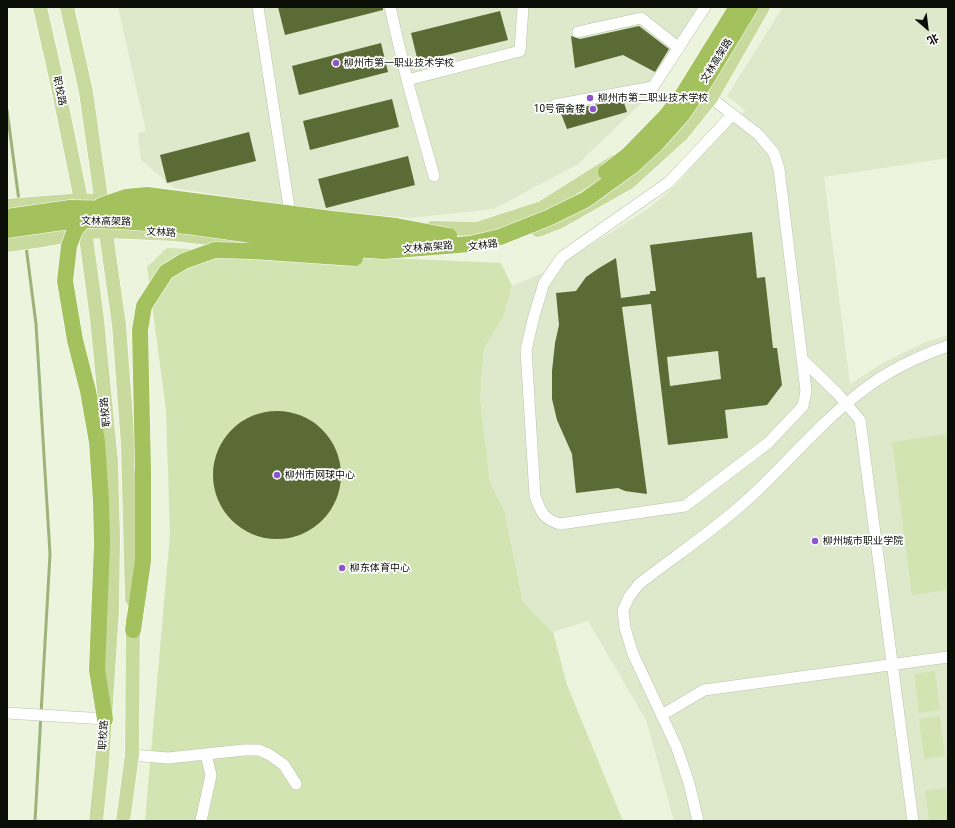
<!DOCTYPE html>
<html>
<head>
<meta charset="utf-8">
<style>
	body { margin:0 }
	#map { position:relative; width:955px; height:828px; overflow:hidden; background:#ecf4de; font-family:Roboto,"Noto Sans SC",sans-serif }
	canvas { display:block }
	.frame { position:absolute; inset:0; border:8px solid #0b0e07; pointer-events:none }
	.north { position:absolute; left:907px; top:8px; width:40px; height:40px; -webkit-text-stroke:3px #fff; paint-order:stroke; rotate:152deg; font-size:11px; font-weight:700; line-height:16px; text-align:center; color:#0b0e07 }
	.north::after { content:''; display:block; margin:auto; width:14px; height:18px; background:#0b0e07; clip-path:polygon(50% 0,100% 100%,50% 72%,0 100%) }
</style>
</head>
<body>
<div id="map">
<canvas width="955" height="828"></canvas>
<div class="frame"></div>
<div class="north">北</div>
</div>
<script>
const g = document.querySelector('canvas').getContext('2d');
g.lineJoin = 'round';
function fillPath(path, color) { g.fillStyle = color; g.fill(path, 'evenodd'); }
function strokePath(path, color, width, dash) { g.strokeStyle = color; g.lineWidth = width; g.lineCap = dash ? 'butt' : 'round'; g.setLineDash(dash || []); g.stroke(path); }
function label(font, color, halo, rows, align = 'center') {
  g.font = font + ' Roboto,"Noto Sans SC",sans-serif'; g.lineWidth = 3.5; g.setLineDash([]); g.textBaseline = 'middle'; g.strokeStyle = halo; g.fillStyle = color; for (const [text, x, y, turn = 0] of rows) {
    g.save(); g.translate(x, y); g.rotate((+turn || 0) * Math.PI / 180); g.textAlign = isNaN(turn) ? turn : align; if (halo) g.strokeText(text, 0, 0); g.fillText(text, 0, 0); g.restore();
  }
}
const built = new Path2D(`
	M118 7H710L662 83 578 164 494 209 410 218 320 211 174 188 141 160 138 133 146 131Z
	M783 7H948V158L824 177 850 384 883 363 923 343 948 335V821H674L646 720 588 621 553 632 523 602 504 510 490 482 480 398 484 348 504 315 512 286 545 272 570 258 648 209 677 184 706 151 745 110 727 96Z`);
const green = new Path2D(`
	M167 248 501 263 512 286 504 315 484 348 480 398 490 482 504 510 523 602 553 632 567 685 623 821H145L170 534 166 410 147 267Z
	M948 434V590L912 595 892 442Z
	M935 671 940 710 919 713 914 674Z
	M940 716 945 756 924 759 919 719Z
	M946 788 948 821H929L925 791Z`);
const stream = new Path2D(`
	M7 110 19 201
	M26 246 36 324 50 554 35 821`);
const building = new Path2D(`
	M278 7H383V10L285 35Z
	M500 11 508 40 418 62 411 33Z
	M639 26 669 49 655 72 623 55 575 68 571 36 580 39Z
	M381 43 388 72 299 95 292 66Z
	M392 99 399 127 310 150 303 121Z
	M623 100 627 112 567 129 560 111Z
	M249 132 256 161 167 183 160 155Z
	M408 156 415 185 326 208 318 179Z
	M752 232 757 278 765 277 773 348H777L782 385 767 405 725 410 728 438 668 445 651 304 622 307 647 494 625 491 618 488 576 493 572 454 557 420 552 399V371L555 343 559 325 556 293 576 291 586 277 599 268 616 258 621 298 650 294V291H656L650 245ZM718 351 721 379 670 386 667 357Z
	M213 475a64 64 0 1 1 128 0a64 64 0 1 1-128 0Z`);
const minor = new Path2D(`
	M258 7 291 220
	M390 7 407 80 434 176
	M578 32 641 18 679 48
	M407 80 520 51 523 7
	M711 98 758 134 774 153 779 169 806 391 803 406 768 443 685 506 560 524C543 519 541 512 535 496L526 350 534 316 544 283 562 257 669 182 732 115
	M555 105 653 87 705 7
	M803 360 838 394 860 420 913 821
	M7 713 105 719
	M662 715 704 690 948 657
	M132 755 168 758 244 750H259L270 755 284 765 296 784
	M201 821 211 775 206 755
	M698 821 689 783 677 748 633 654 625 628 623 610 629 597 639 584C679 553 723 524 760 488 792 457 822 422 858 394 884 373 916 357 948 346`);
const major = new Path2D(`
	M40 7 58 87 81 200 97 319 111 462 113 538 112 611 102 764 96 821
	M67 7 86 92 119 325 128 445 132 599
	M7 206 81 200 106 202
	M432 228 477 229 542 208 610 165 614 162
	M538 230 559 222 628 183 683 133 711 98 763 7
	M7 245 42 240 86 232 106 231 174 234 259 244
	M123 821 132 755 133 620`);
const highway = new Path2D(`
	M75 340 88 391 97 442 101 501 102 544 97 670 105 719
	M133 630 143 561V470`);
const highwayBridge = new Path2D(`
	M606 172 628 155 666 116 682 96 737 7
	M7 217 70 208 131 209 188 214 337 235 430 239
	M7 230 63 222 89 220 120 221 187 226 353 249 384 251 470 244 500 237 548 218 585 200 632 166 657 143 682 115 706 80 750 7
	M75 340 65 281 69 246 75 230 89 214 102 205 126 197 147 195 332 219 396 226 449 236
	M143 470 140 330 144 306 166 272 184 261 215 250 252 251 355 258`);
const markers = [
	[336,63,4,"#8e54cb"],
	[590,98,4,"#8e54cb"],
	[593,109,4,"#8e54cb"],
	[277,475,4,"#8e54cb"],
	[815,541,4,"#8e54cb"],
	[342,568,4,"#8e54cb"]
];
const streetNames = [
	["文林高架路",717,61,-58],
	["职校路",59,91,78],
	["文林高架路",106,222,1],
	["文林路",161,233,3],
	["文林路",483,246,-8],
	["文林高架路",428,248,-5],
	["职校路",106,412,-96],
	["职校路",104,735,-86]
];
const poiNames = [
	["柳州市第一职业技术学校",344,63],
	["柳州市第二职业技术学校",598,98],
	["10号宿舍楼",585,109,"right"],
	["柳州市网球中心",285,475],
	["柳州城市职业学院",823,541],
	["柳东体育中心",350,568]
];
fillPath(built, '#dee9cc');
fillPath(green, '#d2e4b2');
strokePath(stream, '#9fb27a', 3);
fillPath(building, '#5b6b36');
strokePath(minor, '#bac2ad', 12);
strokePath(major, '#fff', 15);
strokePath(highway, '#fff', 17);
strokePath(minor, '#fff', 11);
strokePath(major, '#c8da9d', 14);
strokePath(highway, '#a3c15c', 16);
strokePath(highwayBridge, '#fff', 17, []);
strokePath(highwayBridge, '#a3c15c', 16);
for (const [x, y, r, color] of markers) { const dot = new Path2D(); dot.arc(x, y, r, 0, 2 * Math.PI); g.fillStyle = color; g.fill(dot); strokePath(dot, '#fff', 1.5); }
label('10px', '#0b0e07', '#fff', streetNames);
label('10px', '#0b0e07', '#fff', poiNames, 'left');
</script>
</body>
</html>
